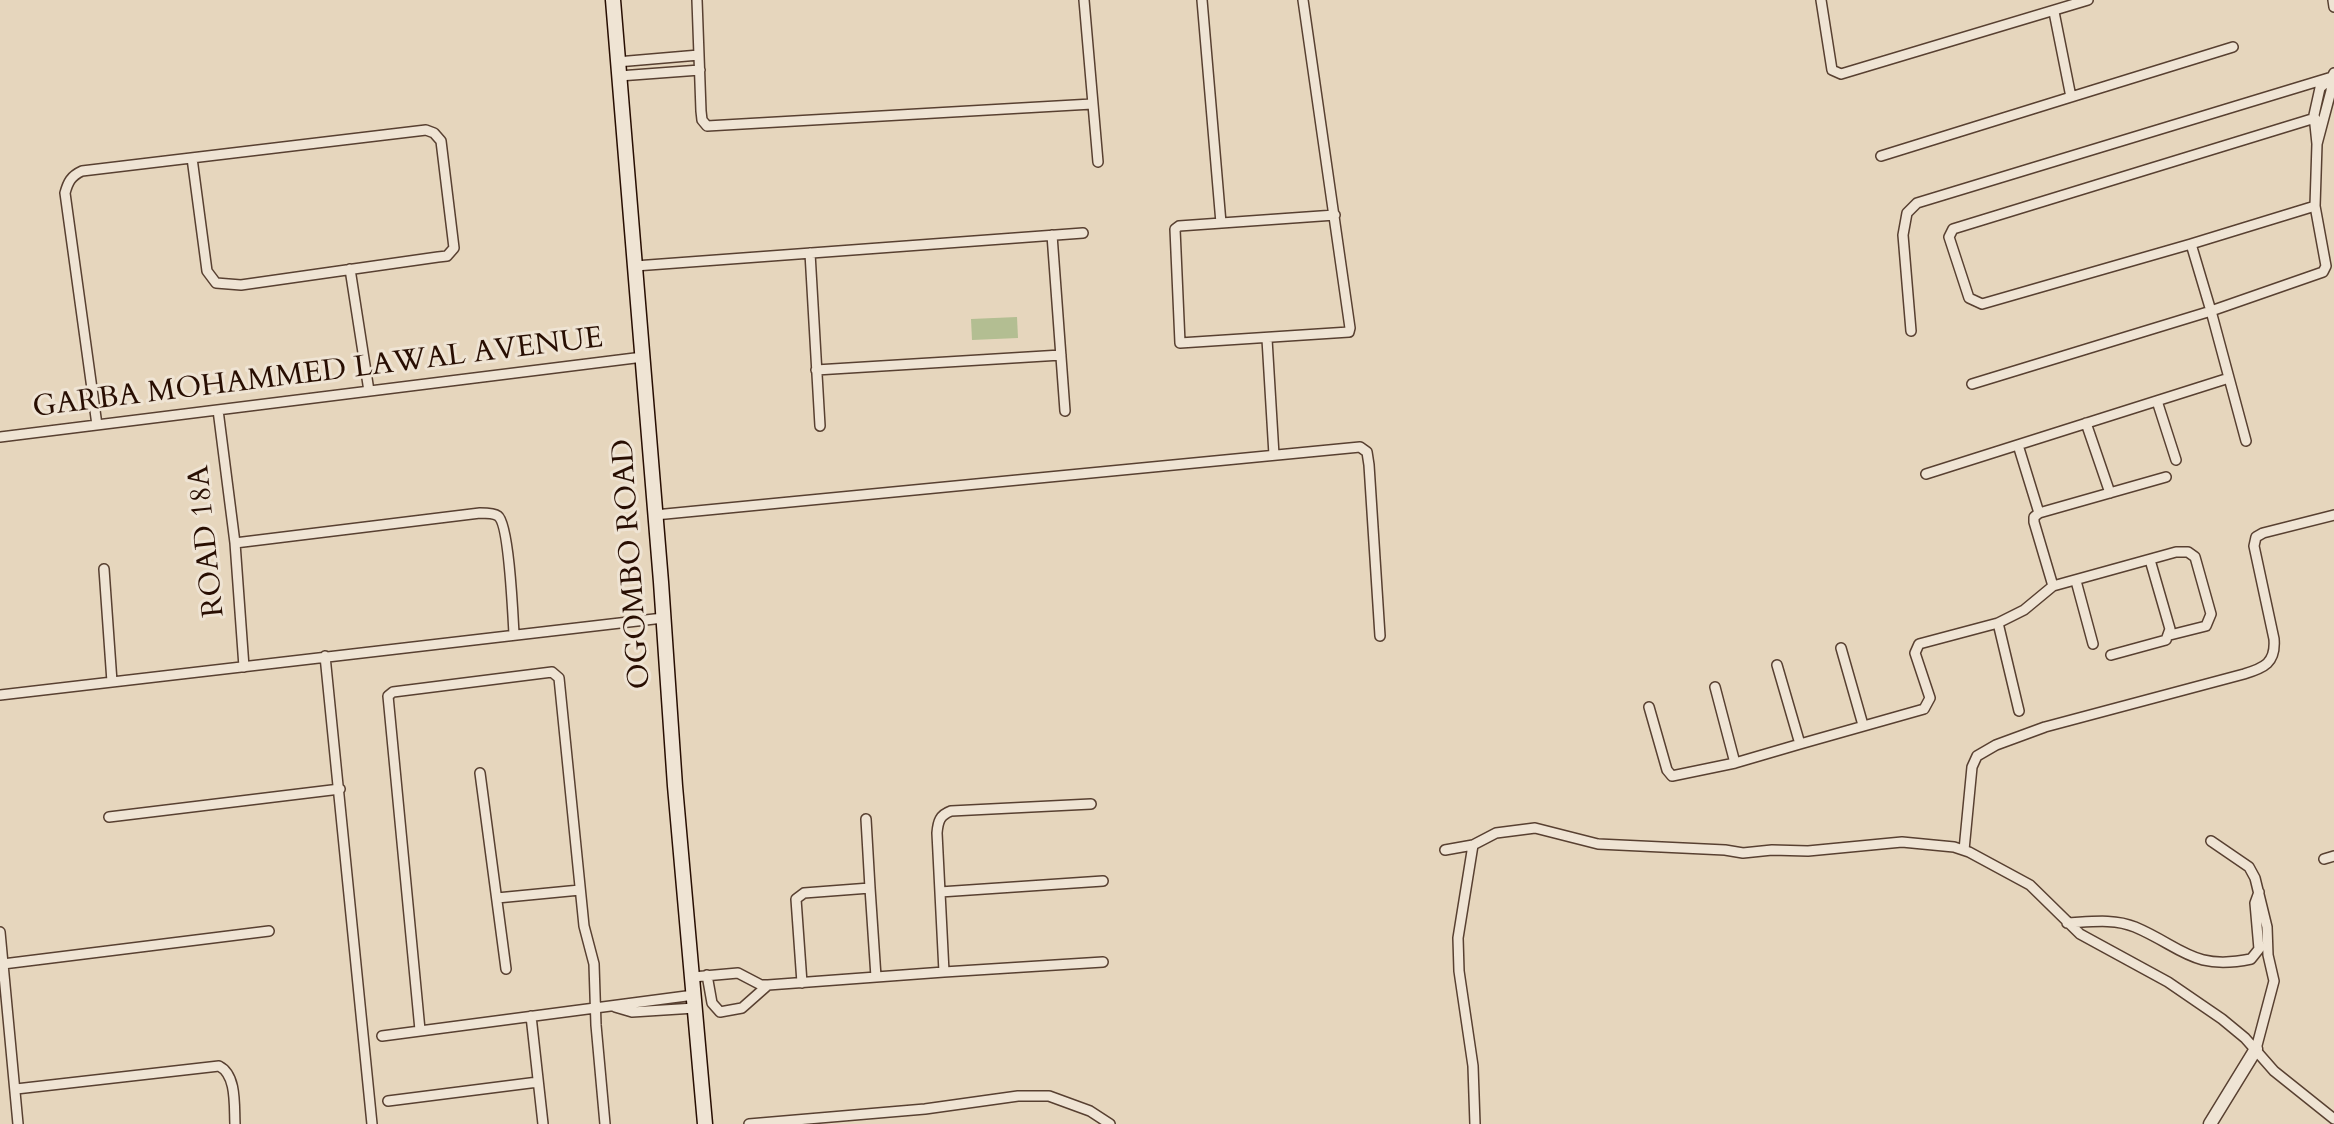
<!DOCTYPE html>
<html>
<head>
<meta charset="utf-8">
<style>
	body { margin:0 }
	canvas { display:block; background:#e6d6bd }
</style>
</head>
<body>
<canvas width="2334" height="1124"></canvas>
<script>
const g = document.querySelector('canvas').getContext('2d');
g.lineJoin = 'round';
function fillPath(path, color) { g.fillStyle = color; g.fill(path, 'evenodd'); }
function strokePath(path, color, width, dash) { g.strokeStyle = color; g.lineWidth = width; g.lineCap = dash ? 'butt' : 'round'; g.setLineDash(dash || []); g.stroke(path); }
function label(font, color, halo, rows, align = 'center') {
  g.font = font + ' Cardo,serif'; g.lineWidth = 6; g.setLineDash([]); g.textBaseline = 'middle'; g.strokeStyle = halo; g.fillStyle = color; for (const [text, x, y, turn = 0] of rows) {
    g.save(); g.translate(x, y); g.rotate((+turn || 0) * Math.PI / 180); g.textAlign = isNaN(turn) ? turn : align; if (halo) g.strokeText(text, 0, 0); g.fillText(text, 0, 0); g.restore();
  }
}
const green = new Path2D(`
	M1017 317 1018 338 972 340 971 319Z`);
const minor = new Path2D(`
	M697 0 701 111 702 120 707 126 1092 104
	M1084 0 1098 162
	M1202 0 1221 223
	M1303 0 1350 328 1349 332 1180 343 1175 229 1179 226 1335 215
	M1821 0 1832 70 1841 74 2088 0
	M2333 0 2334 7
	M2054 12 2071 97 2233 47
	M617 62 699 55
	M619 76 700 70
	M1881 156 2071 97
	M1052 235 1065 411
	M2191 244 1982 304 1969 298 1949 237 1953 229 2315 118
	M810 253 820 426
	M635 266 1083 233
	M350 269 369 391
	M1911 331 1903 235 1907 213 1917 203 2332 77 2334 73
	M1267 339 1274 455
	M816 370 1061 355
	M1972 384 2211 311 2191 244 2315 206
	M2157 401 2176 460
	M218 410 235 543 244 667
	M2086 423 2110 493
	M97 425 65 193C68 182 71 176 82 171L426 130 434 133 441 141 454 248 447 256 438 257 241 285 216 283 207 271 192 158
	M0 437 643 357
	M2246 441 2211 311 2323 272 2326 266 2315 206 2317 144 2314 115 2320 88 2332 77 2331 91 2317 144
	M2018 445 2039 513 2166 477
	M1926 474 2229 378
	M2039 513 2034 517V522L2053 586 2176 552H2188L2195 557 2211 614 2206 626 2170 635
	M655 515 1360 447 1367 452 1369 465 1380 636
	M235 543 480 513C486 513 494 513 498 516 509 524 513 617 514 634
	M104 569 112 682
	M2076 581 2093 644
	M1998 623 2019 711
	M1841 648 1863 725
	M2111 655 2166 640 2170 629 2150 560
	M325 656 372 1124
	M1777 665 1800 744 1924 709 1930 698 1915 653 1919 644 1998 623 2024 610 2053 586
	M1715 687 1735 763 1800 744
	M0 695 663 618
	M1649 707 1667 770 1672 776 1735 763
	M480 773 506 969
	M109 817 340 789
	M866 819 870 888
	M2211 841 2249 867 2255 878 2267 927 2268 955 2274 981 2256 1049
	M1473 845 1458 938 1459 971 1473 1066 1475 1124
	M1445 850 1473 845 1496 833 1535 828 1598 844 1725 850 1743 853 1772 850 1808 851 1902 842 1954 847 1969 852 2030 885 2080 934 2168 982 2222 1019 2245 1038 2274 1071 2334 1119
	M1964 850 1972 767 1977 756 1996 745 2045 727 2244 674C2264 668 2276 663 2274 639L2254 546 2256 537 2263 533 2334 515
	M2324 859 2334 856
	M940 892 1103 881
	M497 898 580 890
	M2067 923C2089 922 2114 918 2135 927 2182 947 2193 971 2251 959L2259 949 2255 903 2259 892
	M0 932 18 1124
	M3 964 269 931
	M944 972 1103 962
	M707 975 712 1003 720 1012 742 1008 768 985
	M693 977 738 973 761 985H768L944 972 937 833C938 821 940 815 951 811L1091 804
	M802 983 796 899 804 893 870 888 876 977
	M615 1007 632 1012 695 1008
	M531 1016 543 1124
	M420 1030 388 696 393 692 552 672 559 678 584 926 594 964 596 1025 605 1124
	M382 1036 694 995
	M16 1089 219 1066C237 1075 234 1106 235 1124
	M388 1101 538 1082
	M749 1124 925 1109 1018 1096H1049L1090 1111 1110 1124`);
const tertiary = new Path2D(`
	M2210 1124 2256 1049`);
const secondary = new Path2D(`
	M613 0 661 582 675 786 705 1124`);
const streetNames = [
	["GARBA MOHAMMED LAWAL AVENUE",318,374,-7],
	["ROAD 18A",208,541,-96],
	["OGOMBO ROAD",633,564,-94]
];
fillPath(green, '#b3be92');
strokePath(minor, '#584031', 12);
strokePath(tertiary, '#584031', 15);
strokePath(secondary, '#280e02', 17);
strokePath(minor, '#efe4d4', 9);
strokePath(tertiary, '#efe4d4', 12);
strokePath(secondary, '#efe4d4', 14);
label('30px', '#280e02', '#efe4d4', streetNames);
</script>
</body>
</html>
